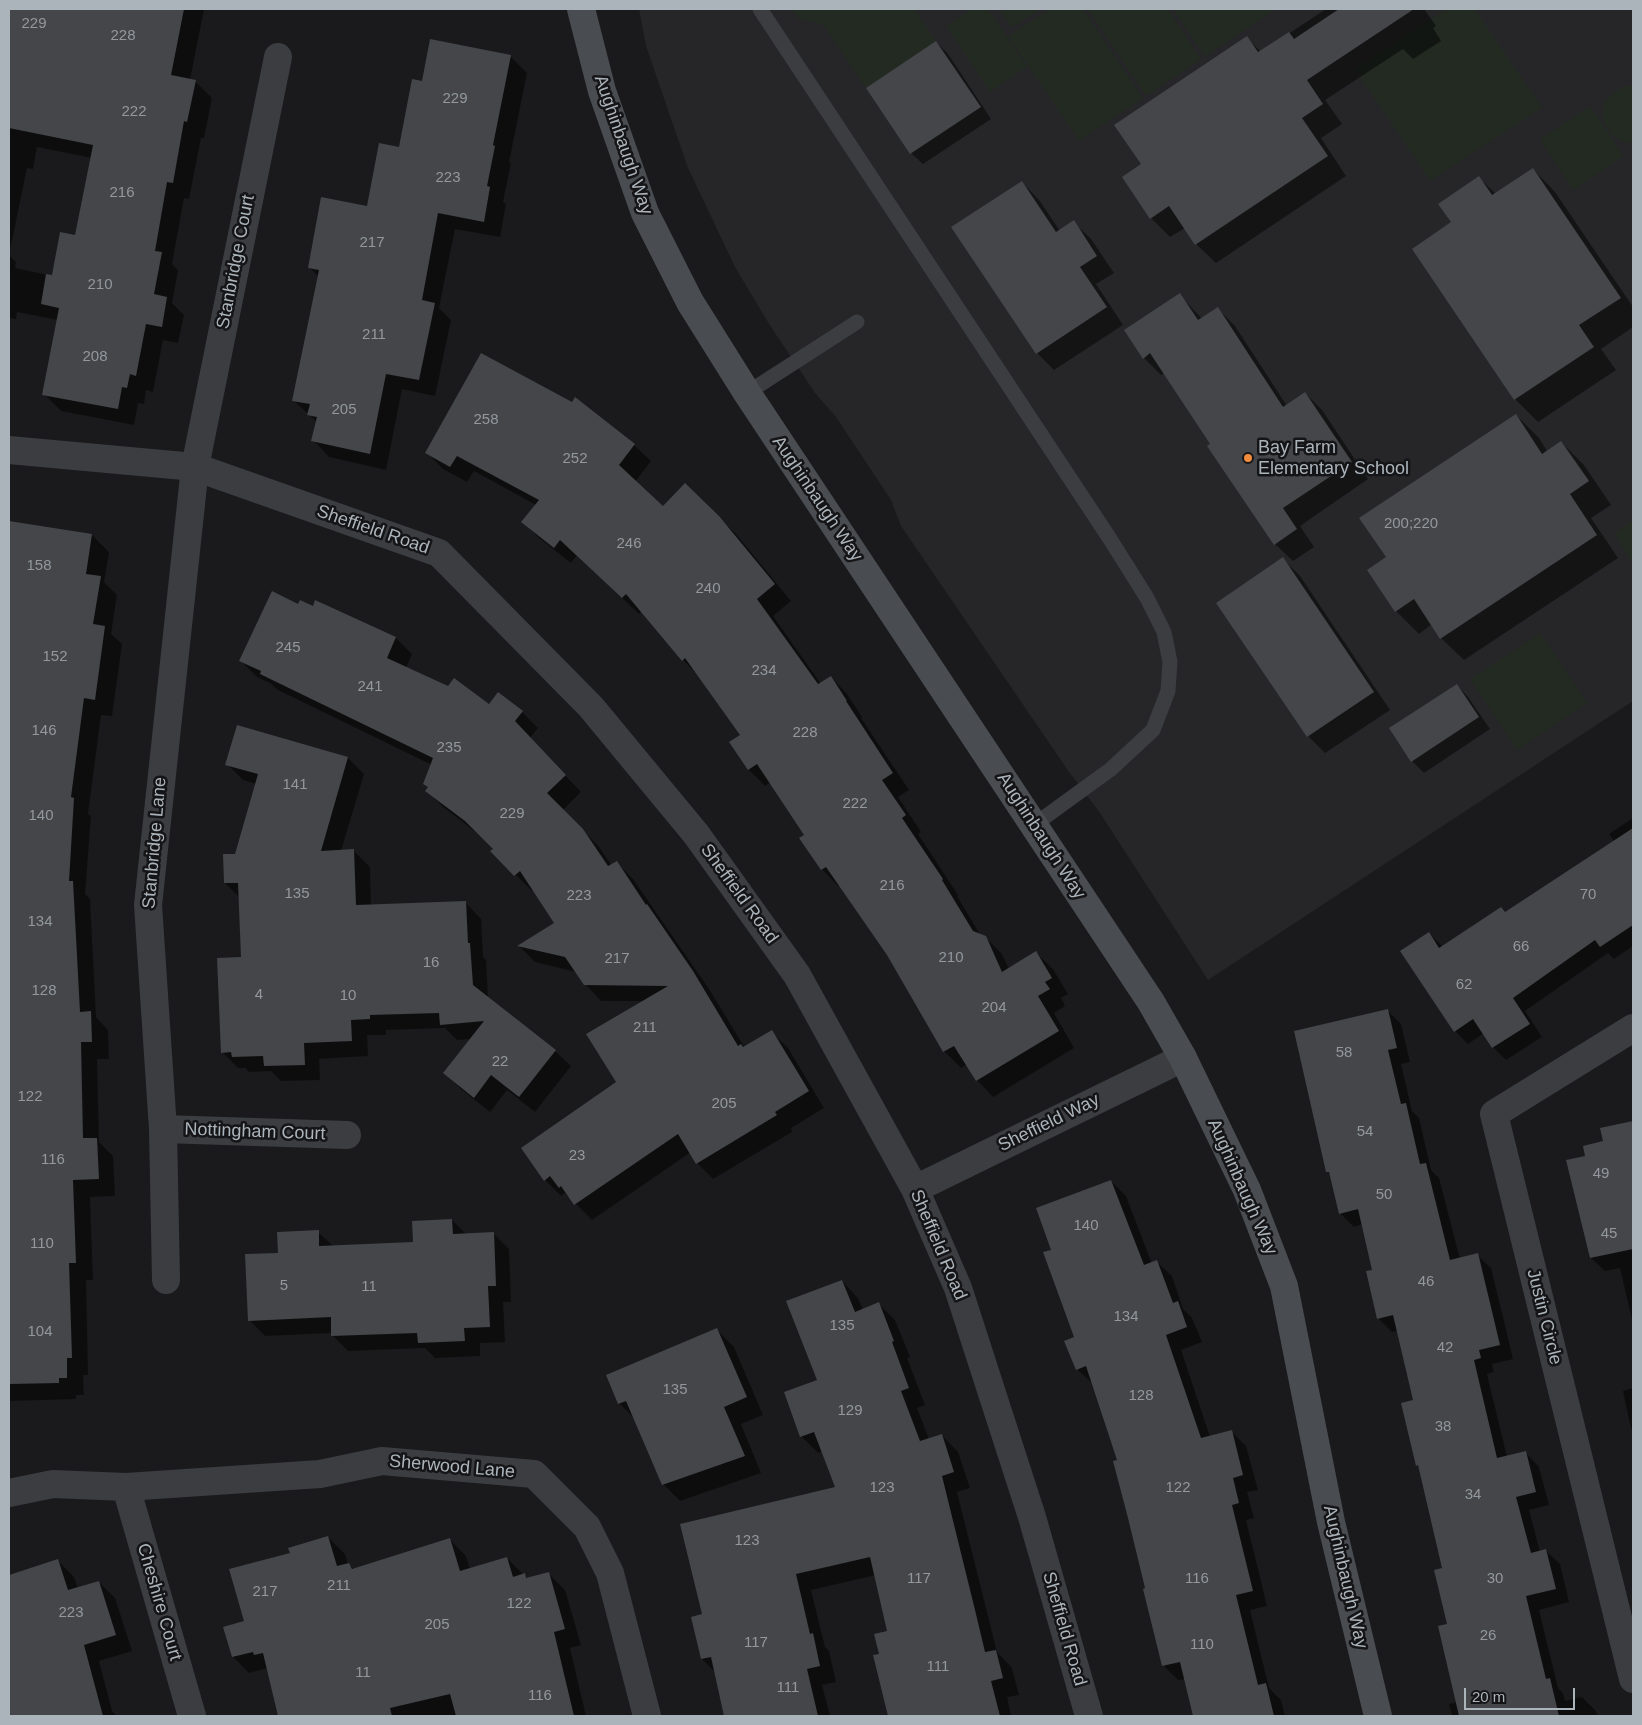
<!DOCTYPE html>
<html>
<head>
<meta charset="utf-8">
<style>
	body { margin:0 }
	#map { position:relative; width:1642px; height:1725px; overflow:hidden; background:#1a1a1c; font-family:Arial,sans-serif }
	canvas { display:block }
	.frame { position:absolute; inset:0; border:10px solid #acb4bb; pointer-events:none }
	.scale { position:absolute; left:1464px; top:1688px; width:111px; height:22px; box-sizing:border-box; border:2px solid #acb4bb; border-top:0; padding-left:6px; font-size:15px; line-height:18px; white-space:nowrap; color:#acb4bb; -webkit-text-stroke:4px #151517; paint-order:stroke }
</style>
</head>
<body>
<div id="map">
<canvas width="1642" height="1725"></canvas>
<div class="frame"></div>
<div class="scale">20 m</div>
</div>
<script>
const g = document.querySelector('canvas').getContext('2d');
g.lineJoin = 'round';
function fillPath(path, color) { g.fillStyle = color; g.fill(path, 'evenodd'); }
function strokePath(path, color, width, dash) { g.strokeStyle = color; g.lineWidth = width; g.lineCap = dash ? 'butt' : 'round'; g.setLineDash(dash || []); g.stroke(path); }
function label(font, color, halo, rows, align = 'center') {
  g.font = font + ' Arial,sans-serif'; g.lineWidth = 5; g.setLineDash([]); g.textBaseline = 'middle'; g.strokeStyle = halo; g.fillStyle = color; for (const [text, x, y, turn = 0] of rows) {
    g.save(); g.translate(x, y); g.rotate((+turn || 0) * Math.PI / 180); g.textAlign = isNaN(turn) ? turn : align; if (halo) g.strokeText(text, 0, 0); g.fillText(text, 0, 0); g.restore();
  }
}
const built = new Path2D(`
	M639 9H1633V701L1208 980 1100 813 1069 772 901 526 891 500 836 417 815 393 769 324 735 267 688 168 646 46Z`);
const green = new Path2D(`
	M791 9H915L936 41 866 88 824 25 798 18Z
	M972 9H988L1027 67 990 92 946 26Z
	M999 9H1041L1011 28Z
	M1050 9H1083L1143 98 1079 141 1008 36Z
	M1088 9H1168L1201 59 1146 96Z
	M1173 9H1276L1205 56Z
	M1446 9H1475L1542 108 1430 181 1355 69Z
	M1626 86H1633V143C1611 143 1595 119 1607 99 1612 92 1619 89 1626 86Z
	M1590 106 1624 156 1573 190 1540 139Z
	M1633 520V563L1614 533Z
	M1540 633 1587 703 1517 750 1470 679Z`);
const shadow = new Path2D(`
	M9 9H89L92 82 107 9H204L190 80 195 81 212 98 204 138H201L189 199 184 198 172 264 178 270 172 303 184 315 178 343 163 340 153 392 146 390 144 404 138 403 134 425 61 411 44 394 58 320 17 312 16 319 9 318ZM37 147 92 158 76 237 53 276 15 268 16 262 9 255 27 168 33 169Z
	M1326 9H1424L1436 26 1433 28 1441 41 1413 59 1403 49 1325 100 1342 124 1321 138 1346 176 1216 263 1196 244 1185 228 1170 237 1151 218 1143 165 1247 38 1261 52Z
	M936 42 948 54 991 119 923 164 911 153Z
	M510 56 527 73 509 162 511 163 503 202 506 204 500 237 455 229 439 308 451 320 435 396 402 389 386 470 329 457 313 440 317 422 294 401 319 277 309 267 368 207 400 148 423 82Z
	M1533 169 1555 192 1633 307V327L1601 349 1616 370 1538 422 1515 399 1453 223 1479 178 1496 194Z
	M1022 182 1039 200 1060 231 1073 222 1091 239 1114 273 1096 284 1123 325 1054 370 1037 353Z
	M1180 295 1202 319 1218 309 1235 326 1287 406 1305 393 1322 410 1368 479 1300 526 1314 547 1293 561 1275 544 1164 373 1161 375 1144 358Z
	M576 399 634 445 651 461 635 482 663 508 718 517 736 534 791 601 773 616 821 684 831 677 847 694 862 717 861 718 909 790 898 797 921 832 918 834 958 895 957 896 981 936 985 937 1002 954 1009 969 1036 953 1053 969 1068 994 1061 998 1065 1006 1054 1013 1074 1048 993 1097 977 1080 967 1064 961 1068 944 1051 888 954 840 885 838 886 822 869 805 835 771 782 765 786 749 770 731 743 742 735 699 676 683 660 642 611 639 614 577 555 571 563 539 538 523 522 536 505 474 471 467 482 443 469 427 453 572 403Z
	M1516 415 1539 438 1547 451 1561 442 1584 465 1611 505 1591 518 1618 558 1464 660 1441 638 1432 624 1419 634 1396 611 1388 558Z
	M9 523 92 535 109 552 104 582 117 595 111 634 122 644 112 716 101 715 88 814 91 816 85 894 90 899 96 1017 108 1030 109 1059H97L99 1142 113 1156 115 1196 90 1197 93 1280H86L88 1375H83L84 1395H76V1399L9 1401Z
	M1283 559 1300 576 1390 710 1325 753 1308 736Z
	M299 606 396 638 412 654 406 668 490 706 522 712 538 728 530 738 581 792 563 810 599 847 612 866 617 863 633 879 709 989 745 1048 771 1032 788 1048 824 1108 791 1128 792 1132 713 1179 697 1163 691 1152 592 1220 565 1193 561 1196 545 1180 617 1083 645 1001H601L585 984 576 972 535 962 519 946 556 923 534 889 532 891 492 851 494 849 481 836 443 807 427 791 429 788 425 784 432 765 278 690 270 683 257 677 241 661Z
	M1457 685 1468 697 1490 729 1424 773 1412 761 1391 729Z
	M348 758 364 774 341 851H354L370 867 371 906 466 903 481 919 483 957 486 960 488 999 555 1051 571 1066 535 1112 507 1090 490 1112 461 1089 445 1073 472 1039 457 1040 445 1028 386 1030V1035H367L368 1056 319 1059 320 1080 281 1081 271 1071 249 1072 245 1068H238L222 1052 242 959 240 898 225 883 236 855 256 784 243 780 227 764Z
	M1633 818V946L1614 959 1608 953 1525 1011 1542 1037 1506 1060 1493 1047 1484 1033 1468 1044 1455 1031 1429 933 1443 947 1506 913 1615 842 1609 834Z
	M1387 1010 1401 1024 1410 1062 1401 1064 1412 1111 1419 1118 1431 1170 1439 1178 1460 1259 1477 1255 1491 1268 1503 1317 1513 1359 1492 1364 1494 1372 1487 1374 1507 1457 1526 1453 1539 1467 1549 1505 1529 1510 1540 1552 1546 1551 1560 1564 1569 1602 1539 1610 1558 1688 1563 1693 1565 1701 1582 1697 1596 1711 1598 1716H1452L1449 1704 1457 1702 1444 1569 1420 1469 1417 1465 1414 1401 1398 1331 1392 1332 1378 1318 1374 1271 1363 1224 1354 1227 1340 1213 1331 1175 1327 1172Z
	M1633 1122V1324L1620 1268 1605 1271 1591 1258 1568 1161 1587 1157 1604 1142 1601 1129Z
	M1111 1181 1126 1196 1152 1264 1157 1262 1172 1276 1183 1309 1192 1318 1202 1342 1181 1350 1210 1437 1231 1431 1246 1446 1258 1490 1247 1492 1254 1518 1246 1520 1267 1606 1250 1610 1269 1688 1281 1700 1285 1716H1195L1186 1679 1178 1680 1163 1665 1119 1461 1093 1384 1077 1369 1076 1338 1053 1250Z
	M452 1220 466 1234 493 1233 509 1249 511 1302H503L505 1342 480 1343V1356L435 1358 425 1348 348 1351 332 1335V1333L265 1336 249 1320 279 1254 318 1232 333 1246 415 1244Z
	M842 1281 858 1298 863 1310 879 1304 895 1320 910 1357 907 1358 925 1405 917 1408 929 1439 942 1435 958 1452 970 1488 957 1492 997 1652 1012 1668 1019 1695 1007 1697 1011 1716H889L875 1656 880 1655 889 1632 876 1575 811 1590 825 1647 829 1651 836 1682 822 1685 830 1716H726L716 1673 702 1659 703 1615 837 1488 823 1451 818 1453 801 1436 819 1380Z
	M717 1330 734 1347 763 1415 741 1424 761 1473 680 1501 663 1484 635 1419 619 1403Z
	M1633 1388V1431L1631 1429 1623 1391Z
	M328 1537 345 1554 348 1564 354 1569 450 1540 466 1556 470 1569 507 1558 528 1579 548 1573 565 1590 581 1645 570 1648 586 1716H280L268 1668 249 1673 233 1657 246 1622 291 1554Z
	M58 1561 74 1577 78 1589 99 1582 115 1598 132 1651 99 1661 112 1711 117 1716H19L9 1708V1575Z`);
const building = new Path2D(`
	M9 9H184L171 75 196 80 187 122 184 121 173 183 167 182 155 251 162 252 154 294 167 297 162 327 146 324 136 376 130 374 127 388 122 387 118 409 42 395 59 308 41 304 46 274 52 275 60 232 75 235 93 145 9 128Z
	M1339 9H1414L1307 80 1323 104 1302 118 1328 156 1195 245 1169 206 1150 219 1122 177 1141 164 1114 125 1247 36 1258 52 1289 32 1294 39Z
	M430 39 511 55 493 145 495 146 487 186 490 187 484 222 438 213 422 300 435 303 419 380 386 374 370 454 311 441 317 417 307 415 310 404 292 401 319 270 308 268 321 197 367 206 379 143 399 147 412 79 422 81Z
	M936 41 981 107 910 154 866 88Z
	M1533 168 1621 298 1579 325 1594 347 1514 400 1412 249 1451 222 1438 204 1479 176 1492 195Z
	M1022 181 1056 232 1074 220 1097 256 1080 267 1107 307 1036 354 951 227Z
	M1180 293 1198 320 1218 307 1283 407 1305 392 1352 462 1283 508 1297 529 1274 545 1207 446 1210 444 1150 353 1143 359 1124 330Z
	M481 353 572 402 575 397 635 444 619 465 663 506 685 483 719 516 775 584 757 599 818 684 831 676 847 701H846L893 773 882 780 906 815 902 818 943 879 942 880 973 931 986 936 1002 972 1036 951 1052 978 1045 982 1050 989 1038 996 1059 1031 976 1081 954 1046 943 1052 887 955 826 867 821 870 799 838 804 835 757 764 748 770 729 742 740 735 685 658 682 661 626 594 622 598 560 540 554 548 521 522 539 500 457 456 450 467 425 453Z
	M1516 414 1542 454 1561 441 1589 481 1570 494 1597 535 1440 639 1414 599 1395 612 1367 570 1386 557 1359 518Z
	M9 521 92 534 86 574 101 576 93 624 105 626 95 700 84 698 71 797 74 798 69 881H73L80 1012 91 1011 92 1042H81L83 1138H97L99 1179 73 1180 76 1263H69L72 1358H67V1378H59V1383L9 1384Z
	M1283 557 1374 692 1307 737 1216 603Z
	M272 591 298 604 300 600 313 606 315 600 396 637 387 658 448 686 454 678 489 704 498 692 523 711 515 721 566 775 547 793 583 829 608 866 617 861 646 905 647 904 693 971 738 1046 741 1044 743 1047 772 1030 809 1091 775 1112 777 1115 696 1164 678 1134 574 1205 561 1186 559 1188 550 1176 544 1181 521 1148 616 1082 586 1034 668 986 584 985 565 957 517 946 554 923 520 871 514 876 490 851 493 849 465 821 425 791 428 787 423 784 433 758 260 674 261 671 239 661Z
	M1457 684 1479 717 1411 762 1389 728Z
	M237 725 348 757 321 851 354 849 356 905 466 901 468 943H470L473 985 556 1050 519 1097 491 1075 474 1098 443 1073 484 1021 440 1025 439 1013 370 1015V1019L351 1020 352 1041 304 1043 305 1065 264 1066 263 1056 232 1057 231 1052 221 1053 217 958 241 957 238 883H224L223 854H235L258 774 225 765Z
	M1633 828V925L1600 947 1595 940 1513 998 1530 1024 1492 1048 1473 1019 1454 1032 1400 951 1429 932 1439 948 1501 907 1505 912Z
	M1388 1009 1397 1048 1388 1050 1401 1104 1406 1103 1420 1164 1426 1163 1450 1260 1478 1253 1490 1303 1500 1345 1479 1350 1481 1358 1474 1360 1497 1458 1526 1451 1536 1492 1516 1497 1531 1553 1546 1549 1556 1589 1526 1596 1546 1679 1550 1678 1559 1716H1459L1438 1626 1447 1624 1434 1570 1442 1568 1418 1465 1416 1466 1401 1403 1413 1400 1393 1315 1377 1319 1366 1271 1372 1270 1358 1209 1339 1214 1329 1172H1326L1294 1031Z
	M1633 1121V1249L1590 1258 1566 1160 1585 1156 1583 1146 1603 1141 1600 1128Z
	M1111 1180 1144 1265 1157 1260 1173 1303 1178 1301 1187 1327 1166 1335 1201 1438 1232 1430 1243 1475 1233 1478 1239 1503 1232 1505 1253 1591 1236 1595 1258 1685 1266 1683 1274 1716H1193L1180 1662 1162 1666 1143 1589 1145 1588 1128 1518 1113 1461 1117 1460 1086 1366 1076 1370 1064 1341 1074 1337 1043 1252 1051 1250 1036 1208Z
	M452 1219 453 1234 494 1232 496 1286H488L490 1327 464 1328 465 1341 418 1343 417 1333 331 1336V1317L248 1321 245 1254 278 1253 277 1232 319 1230V1246L413 1242 412 1221Z
	M842 1280 855 1312 879 1302 894 1341 892 1342 909 1388 901 1391 920 1441 942 1434 954 1472 942 1476 975 1610 985 1652 996 1650 1003 1678 991 1681 1000 1716H888L873 1655 879 1654 874 1634 887 1631 870 1557 796 1574 810 1634 813 1633 820 1666 807 1669 818 1716H724L711 1657 701 1659 691 1617 702 1614 680 1524 835 1487 814 1432 800 1437 784 1392 817 1380 786 1301Z
	M717 1328 747 1397 724 1407 745 1456 662 1485 626 1401 618 1404 606 1375Z
	M328 1536 337 1566 349 1563 352 1569 450 1538 460 1571 507 1557 513 1577 525 1573 526 1578 549 1572 565 1629 554 1632 574 1716H456L450 1694 390 1708 392 1716H278L263 1653 254 1655 253 1652 232 1657 223 1627 244 1621 229 1569 290 1553 288 1548Z
	M58 1559 68 1590 99 1581 116 1635 84 1645 103 1716H9V1575Z`);
const lane = new Path2D(`
	M760 9 1110 539 1147 598 1164 632 1170 662 1168 691 1153 730 1111 769 1034 825
	M747 393 857 322`);
const street = new Path2D(`
	M9 450 195 467 439 553 591 707 696 834 797 975 915 1189 958 1288 1032 1517 1089 1716
	M1633 1028 1494 1114 1633 1679
	M163 1129 347 1135
	M915 1189 1183 1058
	M166 1280 163 1129 148 905 195 467 278 57
	M126 1487 192 1716
	M9 1493 53 1484 126 1487 320 1474 382 1461 534 1474 587 1527 610 1573 647 1716`);
const secondary = new Path2D(`
	M581 9 602 91 645 213 690 302 747 393 1151 1002 1183 1058 1247 1190 1284 1286 1331 1522 1378 1716`);
const markers = [
	[1248,458,5,"#f18c3d"]
];
const numberNames = [
	["229",34,24],
	["228",123,36],
	["229",455,99],
	["222",134,112],
	["223",448,178],
	["216",122,193],
	["217",372,243],
	["210",100,285],
	["211",374,335],
	["208",95,357],
	["205",344,410],
	["258",486,420],
	["252",575,459],
	["200;220",1411,524],
	["246",629,544],
	["158",39,566],
	["240",708,589],
	["245",288,648],
	["152",55,657],
	["234",764,671],
	["241",370,687],
	["146",44,731],
	["228",805,733],
	["235",449,748],
	["141",295,785],
	["222",855,804],
	["229",512,814],
	["140",41,816],
	["216",892,886],
	["135",297,894],
	["70",1588,895],
	["223",579,896],
	["134",40,922],
	["66",1521,947],
	["210",951,958],
	["217",617,959],
	["16",431,963],
	["62",1464,985],
	["128",44,991],
	["4",259,995],
	["10",348,996],
	["204",994,1008],
	["211",645,1028],
	["58",1344,1053],
	["22",500,1062],
	["122",30,1097],
	["205",724,1104],
	["54",1365,1132],
	["23",577,1156],
	["116",53,1160],
	["49",1601,1174],
	["50",1384,1195],
	["140",1086,1226],
	["45",1609,1234],
	["110",42,1244],
	["46",1426,1282],
	["5",284,1286],
	["11",369,1287],
	["134",1126,1317],
	["135",842,1326],
	["104",40,1332],
	["42",1445,1348],
	["135",675,1390],
	["128",1141,1396],
	["129",850,1411],
	["38",1443,1427],
	["123",882,1488],
	["122",1178,1488],
	["34",1473,1495],
	["123",747,1541],
	["117",919,1579],
	["116",1197,1579],
	["30",1495,1579],
	["211",339,1586],
	["217",265,1592],
	["122",519,1604],
	["223",71,1613],
	["205",437,1625],
	["26",1488,1636],
	["117",756,1643],
	["110",1202,1645],
	["111",938,1667],
	["11",363,1673],
	["111",788,1688],
	["116",540,1696]
];
const streetNames = [
	["Aughinbaugh Way",623,145,71],
	["Stanbridge Court",236,262,-79],
	["Aughinbaugh Way",817,499,56],
	["Sheffield Road",373,530,19],
	["Aughinbaugh Way",1041,836,57],
	["Stanbridge Lane",155,843,-85],
	["Sheffield Road",739,894,54],
	["Sheffield Way",1049,1123,-26],
	["Nottingham Court",255,1132,2],
	["Aughinbaugh Way",1242,1187,66],
	["Sheffield Road",938,1245,67],
	["Justin Circle",1544,1317,76],
	["Sherwood Lane",452,1467,5],
	["Aughinbaugh Way",1345,1577,77],
	["Cheshire Court",159,1602,74],
	["Sheffield Road",1064,1629,74]
];
const poiNames = [
	["Bay Farm",1258,448],
	["Elementary School",1258,469]
];
fillPath(built, '#262629');
fillPath(green, '#222a22');
fillPath(shadow, '#0007');
fillPath(building, '#444649');
strokePath(lane, '#3b3d41', 15);
strokePath(street, '#3b3d41', 28);
strokePath(secondary, '#494d51', 28);
for (const [x, y, r, color] of markers) { const dot = new Path2D(); dot.arc(x, y, r, 0, 2 * Math.PI); g.fillStyle = color; g.fill(dot); strokePath(dot, '#151517', 2); }
label('15px', '#92989e', null, numberNames);
label('18px', '#acb4bb', '#151517', streetNames);
label('18px', '#acb4bb', '#151517', poiNames, 'left');
</script>
</body>
</html>
